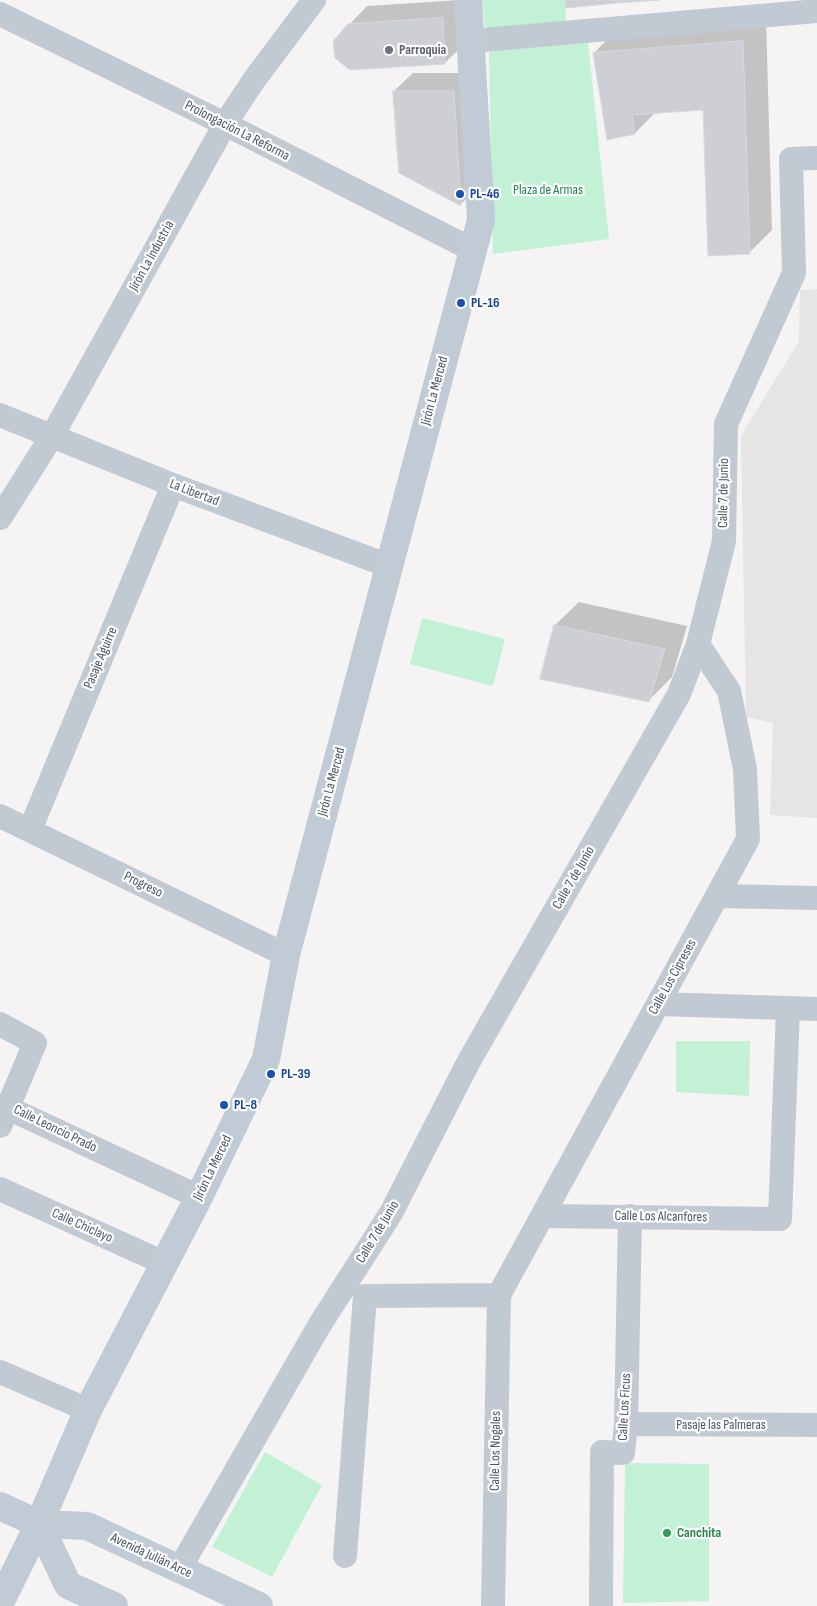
<!DOCTYPE html>
<html>
<head>
<meta charset="utf-8">
<style>
	body { margin:0 }
	canvas { display:block; background:#f5f3f3 }
</style>
</head>
<body>
<canvas width="817" height="1606"></canvas>
<script>
const g = document.querySelector('canvas').getContext('2d');
g.lineJoin = 'round';
function fillPath(path, color) { g.fillStyle = color; g.fill(path, 'evenodd'); }
function strokePath(path, color, width, dash) { g.strokeStyle = color; g.lineWidth = width; g.lineCap = dash ? 'butt' : 'round'; g.setLineDash(dash || []); g.stroke(path); }
function label(font, color, halo, rows, align = 'center') {
  g.font = font + ' "Sofia Sans Condensed",sans-serif'; g.lineWidth = 4.5; g.setLineDash([]); g.textBaseline = 'middle'; g.strokeStyle = halo; g.fillStyle = color; for (const [text, x, y, turn = 0] of rows) {
    g.save(); g.translate(x, y); g.rotate((+turn || 0) * Math.PI / 180); g.textAlign = isNaN(turn) ? turn : align; if (halo) g.strokeText(text, 0, 0); g.fillText(text, 0, 0); g.restore();
  }
}
const education = new Path2D(`
	M817 289V818L770 815 773 723 746 717 741 436 799 341 800 290Z`);
const green = new Path2D(`
	M482 0H565L566 22 485 29Z
	M588 43 609 239 493 254 489 51Z
	M422 618 505 639 493 686 410 664Z
	M676 1041H750L749 1096 676 1092Z
	M265 1452 322 1485 272 1577 212 1547Z
	M625 1463 709 1464V1601L623 1603Z`);
const shadow = new Path2D(`
	M460 0 463 45 445 63 349 25 367 6Z
	M766 18 772 230 749 253 704 108 656 112 635 133 594 53 617 30Z
	M413 73H472L479 186 461 204 394 91Z
	M579 602 687 626 672 677 649 700 555 625Z`);
const building = new Path2D(`
	M565 0H616L617 3 566 8Z
	M616 0H660L617 3Z
	M443 18 445 64 350 70 335 58 333 41 348 24Z
	M743 41 750 254 708 256 703 110 632 115 635 134 607 140 593 53Z
	M393 91H454L461 206 399 173Z
	M554 625 665 649 649 702 540 679Z`);
const street = new Path2D(`
	M0 14 225 124 473 250
	M471 41 817 11
	M0 415 173 485 389 566
	M0 518 52 436 225 124 254 80 314 0
	M0 816 286 955
	M30 830 173 485
	M717 896 817 898
	M658 1004 817 1009
	M0 1024 35 1043 0 1126
	M8 1108 199 1197
	M0 1189 164 1263
	M543 1216 780 1219 788 1008
	M0 1372 88 1410
	M626 1424 817 1425
	M345 1556 365 1296 499 1295
	M180 1568 319 1326 391 1213 469 1061 679 694 698 644 724 541 726 424 794 273 791 159 817 158
	M493 1606 499 1295 748 839 745 769 729 691 698 644
	M601 1606 602 1452 623 1453 626 1424 630 1216`);
const secondary = new Path2D(`
	M0 1506 39 1524 87 1526 259 1606
	M39 1524 68 1585 114 1606
	M0 1603 39 1524 88 1410 199 1197 266 1059 286 955 481 220 468 0`);
const markers = [
	[389,50,5,"#6b7280"],
	[460,194,5,"#1a4fb4"],
	[461,303,5,"#1a4fb4"],
	[271,1074,5,"#1a4fb4"],
	[224,1105,5,"#1a4fb4"],
	[667,1533,5,"#2e9e5b"]
];
const worshipNames = [
	["Parroquia",399,50]
];
const streetNames = [
	["Prolongación La Reforma",237,131,27],
	["Jirón La Industria",152,256,-61],
	["Jirón La Merced",435,391,-75],
	["La Libertad",194,493,21],
	["Calle 7 de Junio",724,493,-89],
	["Pasaje Aguirre",101,658,-67],
	["Jirón La Merced",332,782,-75],
	["Calle 7 de Junio",574,878,-60],
	["Progreso",143,885,26],
	["Calle Los Cipreses",673,977,-61],
	["Calle Leoncio Prado",55,1129,26],
	["Jirón La Merced",213,1168,-64],
	["Calle Los Alcanfores",661,1217,1],
	["Calle Chiclayo",82,1226,24],
	["Calle 7 de Junio",378,1232,-59],
	["Calle Los Ficus",625,1407,-87],
	["Pasaje las Palmeras",721,1425],
	["Calle Los Nogales",496,1451,-89],
	["Avenida Julián Arce",151,1556,25]
];
const parkNames = [
	["Plaza de Armas",548,190]
];
const transitNames = [
	["PL-46",470,194],
	["PL-16",471,303],
	["PL-39",281,1074],
	["PL-8",234,1105]
];
const leisureNames = [
	["Canchita",677,1533]
];
fillPath(education, '#e6e4e5');
fillPath(green, '#c3f1d5');
fillPath(shadow, '#0003');
fillPath(building, '#cdcfd5');
strokePath(building, '#d7d9de', 1);
strokePath(street, '#c1cad2', 24);
strokePath(secondary, '#c1cbd6', 28);
for (const [x, y, r, color] of markers) { const dot = new Path2D(); dot.arc(x, y, r, 0, 2 * Math.PI); g.fillStyle = color; g.fill(dot); strokePath(dot, '#fff', 2); }
label('bold 14px', '#5b616d', '#fff', worshipNames, 'left');
label('14px', '#4a5661', '#fff', streetNames);
label('14px', '#17864f', '#fff', parkNames);
label('bold 14px', '#164399', '#fff', transitNames, 'left');
label('bold 14px', '#27864d', '#fff', leisureNames, 'left');
</script>
</body>
</html>
